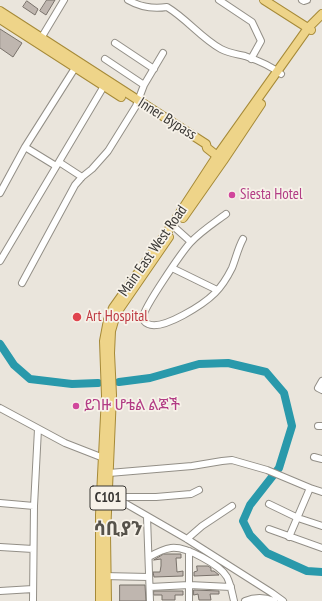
<!DOCTYPE html>
<html>
<head>
<meta charset="utf-8">
<style>
	body { margin:0 }
	canvas { display:block; background:#eae5dc }
</style>
</head>
<body>
<canvas width="322" height="601"></canvas>
<script>
const g = document.querySelector('canvas').getContext('2d');
g.lineJoin = 'round';
function strokePath(path, color, width, dash) { g.strokeStyle = color; g.lineWidth = width; g.lineCap = dash ? 'butt' : 'round'; g.setLineDash(dash || []); g.stroke(path); }
function fillPath(path, color) { g.fillStyle = color; g.fill(path, 'evenodd'); }
function label(font, color, halo, rows, align = 'center') {
  g.font = font + ' "PT Sans Narrow","Noto Sans Ethiopic",sans-serif'; g.lineWidth = 3.5; g.setLineDash([]); g.textBaseline = 'middle'; g.strokeStyle = halo; g.fillStyle = color; for (const [text, x, y, turn = 0] of rows) {
    g.save(); g.translate(x, y); g.rotate((+turn || 0) * Math.PI / 180); g.textAlign = isNaN(turn) ? turn : align; if (halo) g.strokeText(text, 0, 0); g.fillText(text, 0, 0); g.restore();
  }
}
const river = new Path2D(`
	M0 344 14 365 30 379 72 384 98 383
	M119 382 150 378 199 364 228 363 266 372 284 393 292 426 279 468 250 505 243 521 250 535 267 553 307 571 322 572`);
const building = new Path2D(`
	M47 0H55L46 15 40 11Z
	M27 1 38 9 35 15 23 7Z
	M0 29 22 43 13 57 0 48Z
	M164 554H181V558H176L177 572 183 571V576L154 577 153 572H160L161 566V559L154 560Z
	M197 566H208L211 568V571H214L219 575 194 576V572L197 571Z
	M120 585H145L146 601H120Z
	M194 590 219 591V594H210L211 600H199L198 594 194 595Z
	M154 591H183V595H175V600H162V595H154Z`);
const minor = new Path2D(`
	M128 0C140 7 154 9 167 7 187 19 201 38 221 49 228 53 237 54 245 56 257 60 271 66 281 74
	M219 0 252 22 261 41 251 59
	M302 0 304 1 307 0
	M40 40 64 0
	M115 43 154 69
	M105 59 144 85
	M25 147 56 166
	M59 162 82 177
	M0 193 25 147 75 68
	M226 214C214 223 200 232 190 243 182 252 144 307 143 317 143 320 145 323 148 324 163 331 204 304 215 293 221 287 228 276 232 268 236 258 238 248 243 239
	M172 225 191 242
	M0 261 104 86
	M172 268 217 290
	M22 283 75 185 82 177 92 169 108 151 136 106 144 85 163 53
	M322 381 318 388 322 390
	M0 408 65 443 106 459
	M318 426H322
	M314 457 322 459
	M109 473 192 466 222 461 232 460 267 470 310 488 322 492
	M109 494 187 539 272 593 283 601
	M115 497H156L191 494 199 490
	M0 503 34 506
	M269 504 298 518 322 526
	M147 517 150 601
	M269 529 322 548
	M289 537 310 488
	M187 539 202 526 232 506
	M0 547 33 549
	M189 551V601
	M149 557C156 553 163 549 171 548 186 546 220 565 227 577 231 585 232 593 234 601
	M103 576 149 577
	M150 587 189 585 231 587
	M0 591 33 589
	M33 601 34 506 38 429
	M245 601C255 597 264 597 274 601`);
const major = new Path2D(`
	M264 0 311 30
	M0 11 206 144 207 148 221 159
	M0 19 121 97
	M183 218 223 161 261 104
	M100 601V515L106 396 104 341 108 320 113 308 172 225 217 156 308 28 322 14
	M107 601 106 535 112 395 110 353 111 331 116 314 169 237`);
const markers = [
	[232,195,4,"#d1479c"],
	[77,317,5,"#e0444e"],
	[76,406,4,"#d1479c"]
];
const shields = [
	[108,498,36]
];
const shieldNames = [
	["C101",108,498]
];
const streetNames = [
	["Inner Bypass",167,119,32],
	["Main East West Road",153,251,-55]
];
const hotelNames = [
	["Siesta Hotel",240,195],
	["ይገዙ ሆቴል ልጆች",84,406]
];
const healthNames = [
	["Art Hospital",86,317]
];
const districtNames = [
	["ሳቢያን",118,530]
];
strokePath(river, '#2999ab', 8);
fillPath(building, '#bfb6af');
strokePath(building, '#79726b', 1);
strokePath(minor, '#938f87', 8);
strokePath(major, '#a68a38', 10);
strokePath(minor, '#fff', 6);
strokePath(major, '#eed489', 8);
for (const [x, y, r, color] of markers) { const dot = new Path2D(); dot.arc(x, y, r, 0, 2 * Math.PI); g.fillStyle = color; g.fill(dot); strokePath(dot, '#f7f2e9', 1.5); }
for (const [x, y, w] of shields) { const box = new Path2D(); box.roundRect(x - w / 2, y - 12, w, 24, 3); g.fillStyle = '#f7f2e9'; g.fill(box); strokePath(box, '#383633', 1); }
label('bold 14px', '#383633', null, shieldNames);
label('15px', '#383633', '#f7f2e9', streetNames);
label('15px', '#b23c85', '#f7f2e9', hotelNames, 'left');
label('15px', '#be3a42', '#f7f2e9', healthNames, 'left');
label('bold 19px', '#56524a', '#f7f2e9', districtNames);
</script>
</body>
</html>
